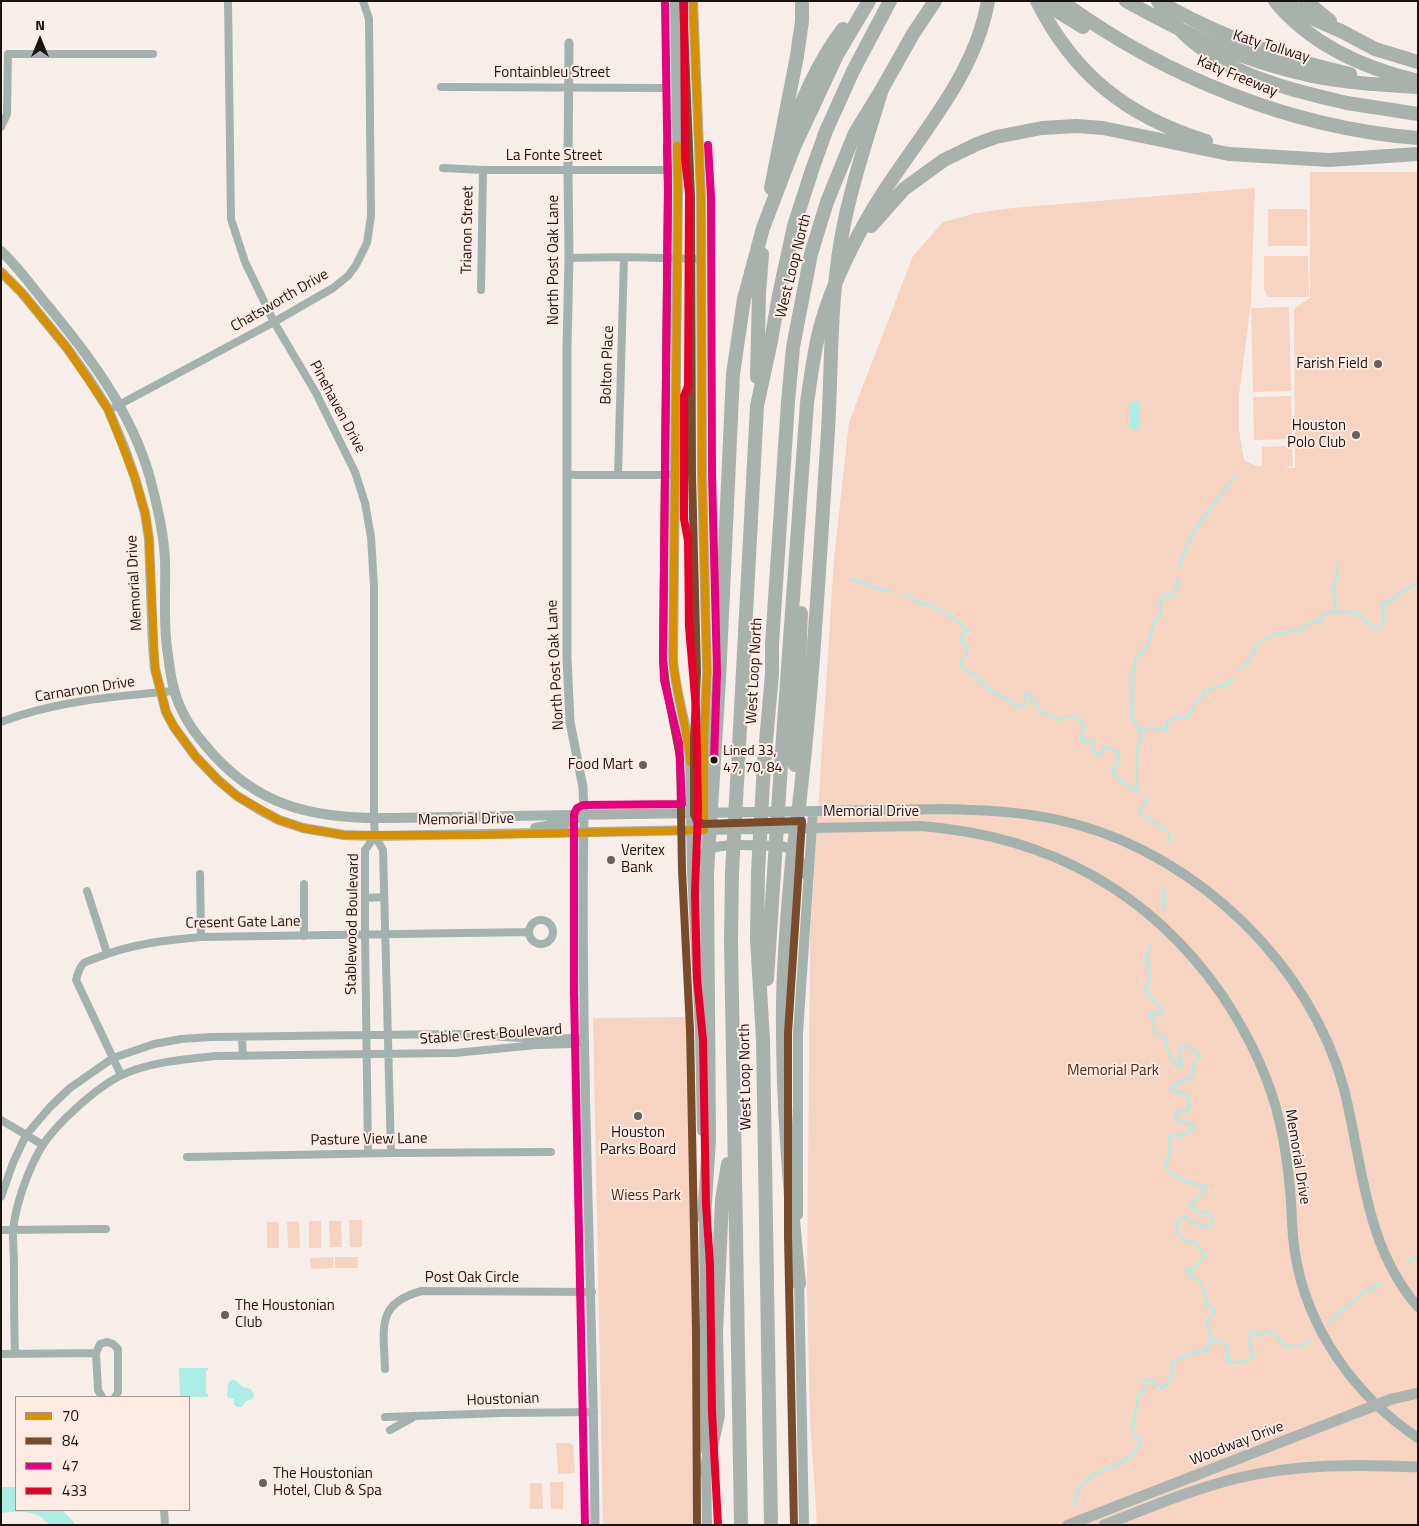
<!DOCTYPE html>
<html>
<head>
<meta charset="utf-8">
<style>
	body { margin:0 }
	#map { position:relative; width:1419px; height:1526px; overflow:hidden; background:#f8eee9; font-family:"Titillium Web",sans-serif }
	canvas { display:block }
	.frame { position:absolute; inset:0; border:2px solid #1b1310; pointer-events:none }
	.legend { position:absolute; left:15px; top:1396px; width:175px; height:115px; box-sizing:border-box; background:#feebe3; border:1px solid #a3958f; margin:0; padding:6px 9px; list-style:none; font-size:15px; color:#1b1310 }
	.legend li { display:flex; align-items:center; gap:10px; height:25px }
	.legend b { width:25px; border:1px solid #a3958f }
	.north { position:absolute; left:15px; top:15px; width:50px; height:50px; -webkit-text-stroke:4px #feebe3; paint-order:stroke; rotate:0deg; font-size:14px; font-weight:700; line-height:20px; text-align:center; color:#1b1310 }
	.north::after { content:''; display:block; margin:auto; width:18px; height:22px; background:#1b1310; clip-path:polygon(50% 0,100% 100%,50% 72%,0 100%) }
</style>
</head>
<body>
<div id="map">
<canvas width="1419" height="1526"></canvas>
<div class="frame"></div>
<ul class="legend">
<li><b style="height:6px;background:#d69002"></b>70</li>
<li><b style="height:6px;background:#7a4b2a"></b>84</li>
<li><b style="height:6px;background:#e5007d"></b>47</li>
<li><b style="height:6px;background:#e4002b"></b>433</li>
</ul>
<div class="north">N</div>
</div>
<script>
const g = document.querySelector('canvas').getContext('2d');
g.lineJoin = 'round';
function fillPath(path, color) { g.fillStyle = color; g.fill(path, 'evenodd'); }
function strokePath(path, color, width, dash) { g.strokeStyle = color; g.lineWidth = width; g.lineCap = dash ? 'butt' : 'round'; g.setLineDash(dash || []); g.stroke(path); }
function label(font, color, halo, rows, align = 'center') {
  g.font = font + ' "Titillium Web",sans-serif'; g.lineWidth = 4; g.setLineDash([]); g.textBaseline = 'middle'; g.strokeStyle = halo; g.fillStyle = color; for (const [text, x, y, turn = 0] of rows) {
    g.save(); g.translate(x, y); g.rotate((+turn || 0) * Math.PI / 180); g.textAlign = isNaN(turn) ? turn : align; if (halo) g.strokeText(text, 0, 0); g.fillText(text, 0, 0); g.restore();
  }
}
const green = new Path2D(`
	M1310 172H1418V1525H817L810 1421 807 1293 810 937 834 559 849 422 913 256 943 222 976 213 1013 208 1255 188 1251 302 1239 395V430L1244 460 1256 466H1262V447L1292 446 1293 466 1283 467 1295 468 1294 309 1310 298Z
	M1268 209H1307V246H1268Z
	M1264 256H1308L1309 297H1268L1264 289Z
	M1289 307 1291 391 1253 392 1251 308Z
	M1291 396 1292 439 1254 440 1253 397Z
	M690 1017 695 1200 696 1525H603L593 1018Z
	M349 1220H362V1247H350Z
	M299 1221 300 1248H288L287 1222Z
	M309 1221H321V1248H309Z
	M329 1221H341L342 1247H330Z
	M267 1222H279V1248H267Z
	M333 1257V1268L311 1269 310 1258Z
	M335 1257H358V1268H335Z
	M556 1443H570L573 1445 575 1473 558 1474Z
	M550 1482H563V1509H551Z
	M530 1483H542L543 1509H530Z`);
const water = new Path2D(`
	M1129 402H1140V430H1130Z
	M179 1368H208V1371H206V1393L208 1394V1397H180Z
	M231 1380H235L243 1387 251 1389 254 1395 253 1399 246 1401 242 1407H237L234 1404V1399L227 1397 228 1384Z
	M1 1487H16V1510H62L73 1521 75 1525H49C38 1509 18 1512 1 1513Z`);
const stream = new Path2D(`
	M1336 563 1337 577 1333 586 1337 613
	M1179 569C1188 533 1212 505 1235 477
	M851 579 891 592
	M900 595 907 594 921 604H932L940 612H947C953 621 963 622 968 631L963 632 961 642 967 646V652L960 664 966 670 974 674 992 692 1010 700 1015 705H1024L1026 695 1030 694C1038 713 1043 714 1061 720L1069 716 1075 717 1084 726 1081 738 1083 742 1091 740 1095 742 1092 752 1100 754 1106 746 1118 752V764L1113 769 1112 773C1125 781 1122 787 1139 791
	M1239 670 1248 662 1259 642 1273 635 1298 630 1310 623H1319L1324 615 1328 613 1355 612 1374 628 1379 629 1384 622 1383 603 1393 599 1418 582
	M1140 731 1148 728 1167 730V722L1177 716 1185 719 1189 716 1194 704 1204 695V692C1213 684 1227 690 1233 677
	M1137 791 1136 756 1141 739V732L1131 715 1133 684 1131 676 1135 668V658C1143 653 1149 644 1151 635 1153 624 1150 623 1161 615V604L1159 601 1164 595 1173 596 1178 583 1177 578
	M1146 796 1147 801 1140 809V813L1168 832 1170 843
	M1163 909 1164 887
	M1151 944C1149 948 1147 952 1147 956 1147 967 1152 981 1145 991L1162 1010 1159 1015 1152 1013 1149 1016 1154 1022 1155 1032 1166 1038C1166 1049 1170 1060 1180 1067L1182 1064 1179 1058 1180 1047 1184 1044 1201 1056 1192 1063 1194 1072 1192 1077 1172 1086 1171 1089 1187 1095 1190 1107 1187 1111H1178L1175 1114 1176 1119 1183 1123H1192L1194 1128 1181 1136 1173 1135 1169 1139 1170 1152 1165 1166C1173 1180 1191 1183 1206 1186V1189L1191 1204 1192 1208 1197 1212H1204L1210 1214 1213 1220 1211 1225C1200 1228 1195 1224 1186 1217L1181 1219 1177 1223V1233L1186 1241 1195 1242 1205 1257 1194 1269 1186 1270 1188 1274 1201 1282 1207 1306 1214 1308V1313L1208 1319 1207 1324 1212 1340
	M1408 1263 1413 1258 1418 1257
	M1329 1322 1365 1291 1381 1284
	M1074 1504C1075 1500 1076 1496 1077 1492 1089 1466 1132 1470 1141 1441L1132 1434 1137 1398 1144 1389 1145 1381 1151 1380 1157 1386 1162 1388 1172 1379V1365L1174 1362 1192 1353 1207 1351 1208 1342 1212 1340H1219L1226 1345 1228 1361C1237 1364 1247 1363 1254 1356L1250 1347V1334L1253 1331 1259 1336 1269 1331 1274 1333 1283 1345 1300 1347 1310 1340`);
const minor = new Path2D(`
	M228 1 231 219 245 262 274 322 316 393 355 472 365 503 371 537 374 586V819L375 836 383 850 391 1153
	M441 87 663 88
	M1 127 7 114 8 54H153
	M443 168 483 170H664
	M569 258 624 257 701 259
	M481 290 483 170
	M115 407 274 322 333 288 348 276 356 265 367 243 371 216 369 19 363 1
	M567 475H674
	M618 475 624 257
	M1 722C55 701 116 696 174 691
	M200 874 201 937
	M304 884V936
	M87 891 107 953
	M365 898 384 897
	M529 932a12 12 0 1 1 24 0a12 12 0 1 1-24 0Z
	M242 1038 243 1056
	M121 1075 76 980C78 974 79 967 84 963 88 960 95 959 99 957 131 944 167 940 201 937L529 932
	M1 1120 43 1145
	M368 1153 365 934V850L375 836
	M187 1157 391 1153 551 1152
	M1 1197 13 1163 26 1135 50 1107 70 1088 113 1058 154 1044 181 1039 211 1037 367 1035 458 1034 536 1039 573 1038 582 1040
	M1 1230 106 1229
	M15 1353C14 1325 14 1298 14 1270 14 1257 13 1244 13 1232 15 1205 28 1170 42 1146 57 1123 96 1088 120 1076 147 1062 187 1059 216 1056L455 1053 536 1045 573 1044 584 1041
	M1 1354 96 1353
	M385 1369C384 1329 375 1303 422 1291L592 1292
	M102 1397 98 1390 96 1353 100 1344 107 1342 113 1344 118 1349V1392L115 1397
	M385 1417 503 1413 594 1412
	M390 1430 412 1418
	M164 1510 165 1525`);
const tertiary = new Path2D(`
	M569 43 568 169 569 258 567 347V658L570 722 583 787 584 815C580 1052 593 1288 595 1525`);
const secondary = new Path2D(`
	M675 1 678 189 673 659C675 692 687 723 690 756L692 870 700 1030 702 1131
	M693 1 701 197 702 475 707 672 704 739 705 812
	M1 251C17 266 30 284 43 300 88 354 131 410 150 478 157 504 164 533 165 561 166 589 163 619 167 648 169 661 170 676 174 689 179 709 192 730 205 745 255 806 311 819 388 818L943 809C988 810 1031 812 1075 824 1198 857 1311 965 1344 1089 1363 1164 1364 1245 1418 1307
	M1 272 22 293 67 348 89 379 108 409 124 447 135 478 145 513 149 539 153 646 155 669 166 712 174 727 196 757 218 780 237 796 260 810 279 820 303 828 344 835 375 836 921 826C1047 836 1149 890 1222 995 1248 1034 1270 1078 1280 1124 1286 1149 1289 1176 1291 1201 1292 1218 1292 1235 1295 1253 1307 1329 1355 1396 1418 1438
	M535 828 569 822 576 819
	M692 869C697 862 701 853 710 849 725 842 764 846 782 846 797 850 801 861 806 875
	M704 1213 706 1451
	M798 1215V1033L813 811
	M799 1279 804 1525
	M706 1465 707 1525`);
const primary = new Path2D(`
	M1392 1399 1418 1393
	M1068 1525 1358 1412
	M1104 1525C1148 1508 1193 1489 1238 1478 1297 1464 1358 1464 1418 1467`);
const motorway = new Path2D(`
	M1037 1C1074 75 1128 117 1206 141
	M1041 1 1083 27
	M1061 1C1164 76 1290 128 1418 138
	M1126 1C1185 34 1245 62 1312 76 1347 83 1382 85 1418 87
	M1158 1C1218 36 1284 59 1350 74
	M1275 1C1311 45 1363 68 1418 81
	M1281 1 1316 20 1341 31 1375 49 1418 62
	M1306 1 1330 21
	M1347 103 1418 114
	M787 142C802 100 816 65 843 29
	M771 188 797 56 802 21V1
	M871 226 904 189 944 160 977 144 996 137 1042 128 1076 126 1103 128 1229 154 1329 160 1418 154
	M757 377 759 294 762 254
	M719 680 733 374 744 299 763 228 794 147 837 55 869 1
	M764 764 772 674V644L788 402 793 347 811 254 827 202 855 133 882 89 913 34 935 1
	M738 765 757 406 771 341 779 295 794 226 812 170 826 131 853 71 890 1
	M781 765 807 403C811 376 814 348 822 321 832 287 848 253 866 221 906 148 973 86 988 1
	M795 765 801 613
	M792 861C788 910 783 959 783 1008 782 1100 790 1192 799 1284
	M732 872 731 941 741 1525
	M758 872 757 939 763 1040 771 1525
	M767 979 774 872
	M704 1218 709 1140 707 873
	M706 1471 718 1415 716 1333 722 1200 728 1164`);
const primaryBridge = new Path2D(`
	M1358 1412 1392 1399`);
const motorwayBridge = new Path2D(`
	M1158 1C1197 68 1278 87 1347 103
	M792 861C811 724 818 585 827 447 832 378 829 308 841 240 850 188 867 139 882 89
	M732 872 738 765
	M758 872 764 764
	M774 872 781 765
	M707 873 719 680`);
const bus1 = new Path2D(`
	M677 146 678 189 673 659C676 694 687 727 690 762
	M1 272 22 293 67 348 108 409 135 478 145 513 149 539 155 669 166 712 174 727 196 757 218 780 237 796 279 820 303 828 344 835H476L704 830V739L707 672 702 475 701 197 693 1`);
const bus2 = new Path2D(`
	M683 1 691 197 692 475 697 672 694 739V815L697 821 703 824 802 821 788 1033V1236L794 1525
	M667 146 668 189 663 659 666 685 680 757 682 870 690 1030 696 1330 697 1525`);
const bus3 = new Path2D(`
	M708 145 711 197 712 475 717 672 714 760
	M585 1525 574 993V814L577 808 583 805 682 804 679 743 664 680 663 659 668 189 665 1`);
const bus4 = new Path2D(`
	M684 1 685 158 689 194 688 386 684 396V519L688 541 689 627 696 709 698 808 695 894 697 979 703 1040 706 1204 710 1265 712 1412 718 1525`);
const markers = [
	[1378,364,5,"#68605c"],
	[1356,435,5,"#68605c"],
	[714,760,4.5,"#1b1310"],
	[643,765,5,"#68605c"],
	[611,860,5,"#68605c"],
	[638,1116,5,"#68605c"],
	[225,1315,5,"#68605c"],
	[263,1483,5,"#68605c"]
];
const busNames = [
	["Lined 33,",723,752],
	["47, 70, 84",723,769]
];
const streetNames = [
	["Katy Tollway",1271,47,17],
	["Fontainbleu Street",552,73],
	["Katy Freeway",1237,77,22],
	["La Fonte Street",554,156],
	["Trianon Street",468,230,-89],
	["North Post Oak Lane",554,260,-90],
	["West Loop North",794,266,-76],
	["Chatsworth Drive",280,301,-30],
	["Bolton Place",608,365,-88],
	["Pinehaven Drive",337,407,62],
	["Memorial Drive",135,583,-93],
	["North Post Oak Lane",556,665,-93],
	["West Loop North",755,671,-87],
	["Carnarvon Drive",85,690,-9],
	["Memorial Drive",871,812],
	["Memorial Drive",466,820,-1],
	["Cresent Gate Lane",243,923,-1],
	["Stablewood Boulevard",353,924,-89],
	["Stable Crest Boulevard",491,1035,-4],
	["West Loop North",746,1077,-91],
	["Pasture View Lane",369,1140,-1],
	["Memorial Drive",1297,1157,81],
	["Post Oak Circle",472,1278],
	["Houstonian",503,1400,-2],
	["Woodway Drive",1237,1444,-21]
];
const poiNames = [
	["Farish Field",1368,364],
	["Houston",1346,426],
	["Polo Club",1346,443],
	["Food Mart",633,765],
	["Veritex",621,851,"left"],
	["Bank",621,868,"left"],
	["Houston",638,1133,"center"],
	["Parks Board",638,1150,"center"],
	["The Houstonian",235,1306,"left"],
	["Club",235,1323,"left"],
	["The Houstonian",273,1474,"left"],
	["Hotel, Club & Spa",273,1491,"left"]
];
const parkNames = [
	["Memorial Park",1113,1071],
	["Wiess Park",646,1196]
];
fillPath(green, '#f7d3c2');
fillPath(water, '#acede5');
strokePath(stream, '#acede5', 2.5);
strokePath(minor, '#a4b2af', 8);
strokePath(tertiary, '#a4b2af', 9);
strokePath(secondary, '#a4b2ae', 10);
strokePath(primary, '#acb4b2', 11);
strokePath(motorway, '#a9b1ad', 14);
strokePath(primaryBridge, '#acb4b2', 11);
strokePath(motorwayBridge, '#a9b1ad', 14);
strokePath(bus1, '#d69002', 8);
strokePath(bus2, '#7a4b2a', 8);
strokePath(bus3, '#e5007d', 8);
strokePath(bus4, '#e4002b', 8);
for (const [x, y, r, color] of markers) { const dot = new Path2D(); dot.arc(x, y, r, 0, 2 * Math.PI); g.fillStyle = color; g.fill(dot); strokePath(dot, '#feebe3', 2); }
label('14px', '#1b1310', '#feebe3', busNames, 'left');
label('15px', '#1b1310', '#feebe3', streetNames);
label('15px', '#1b1310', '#feebe3', poiNames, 'right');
label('15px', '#522610', '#feebe3', parkNames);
</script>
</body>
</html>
